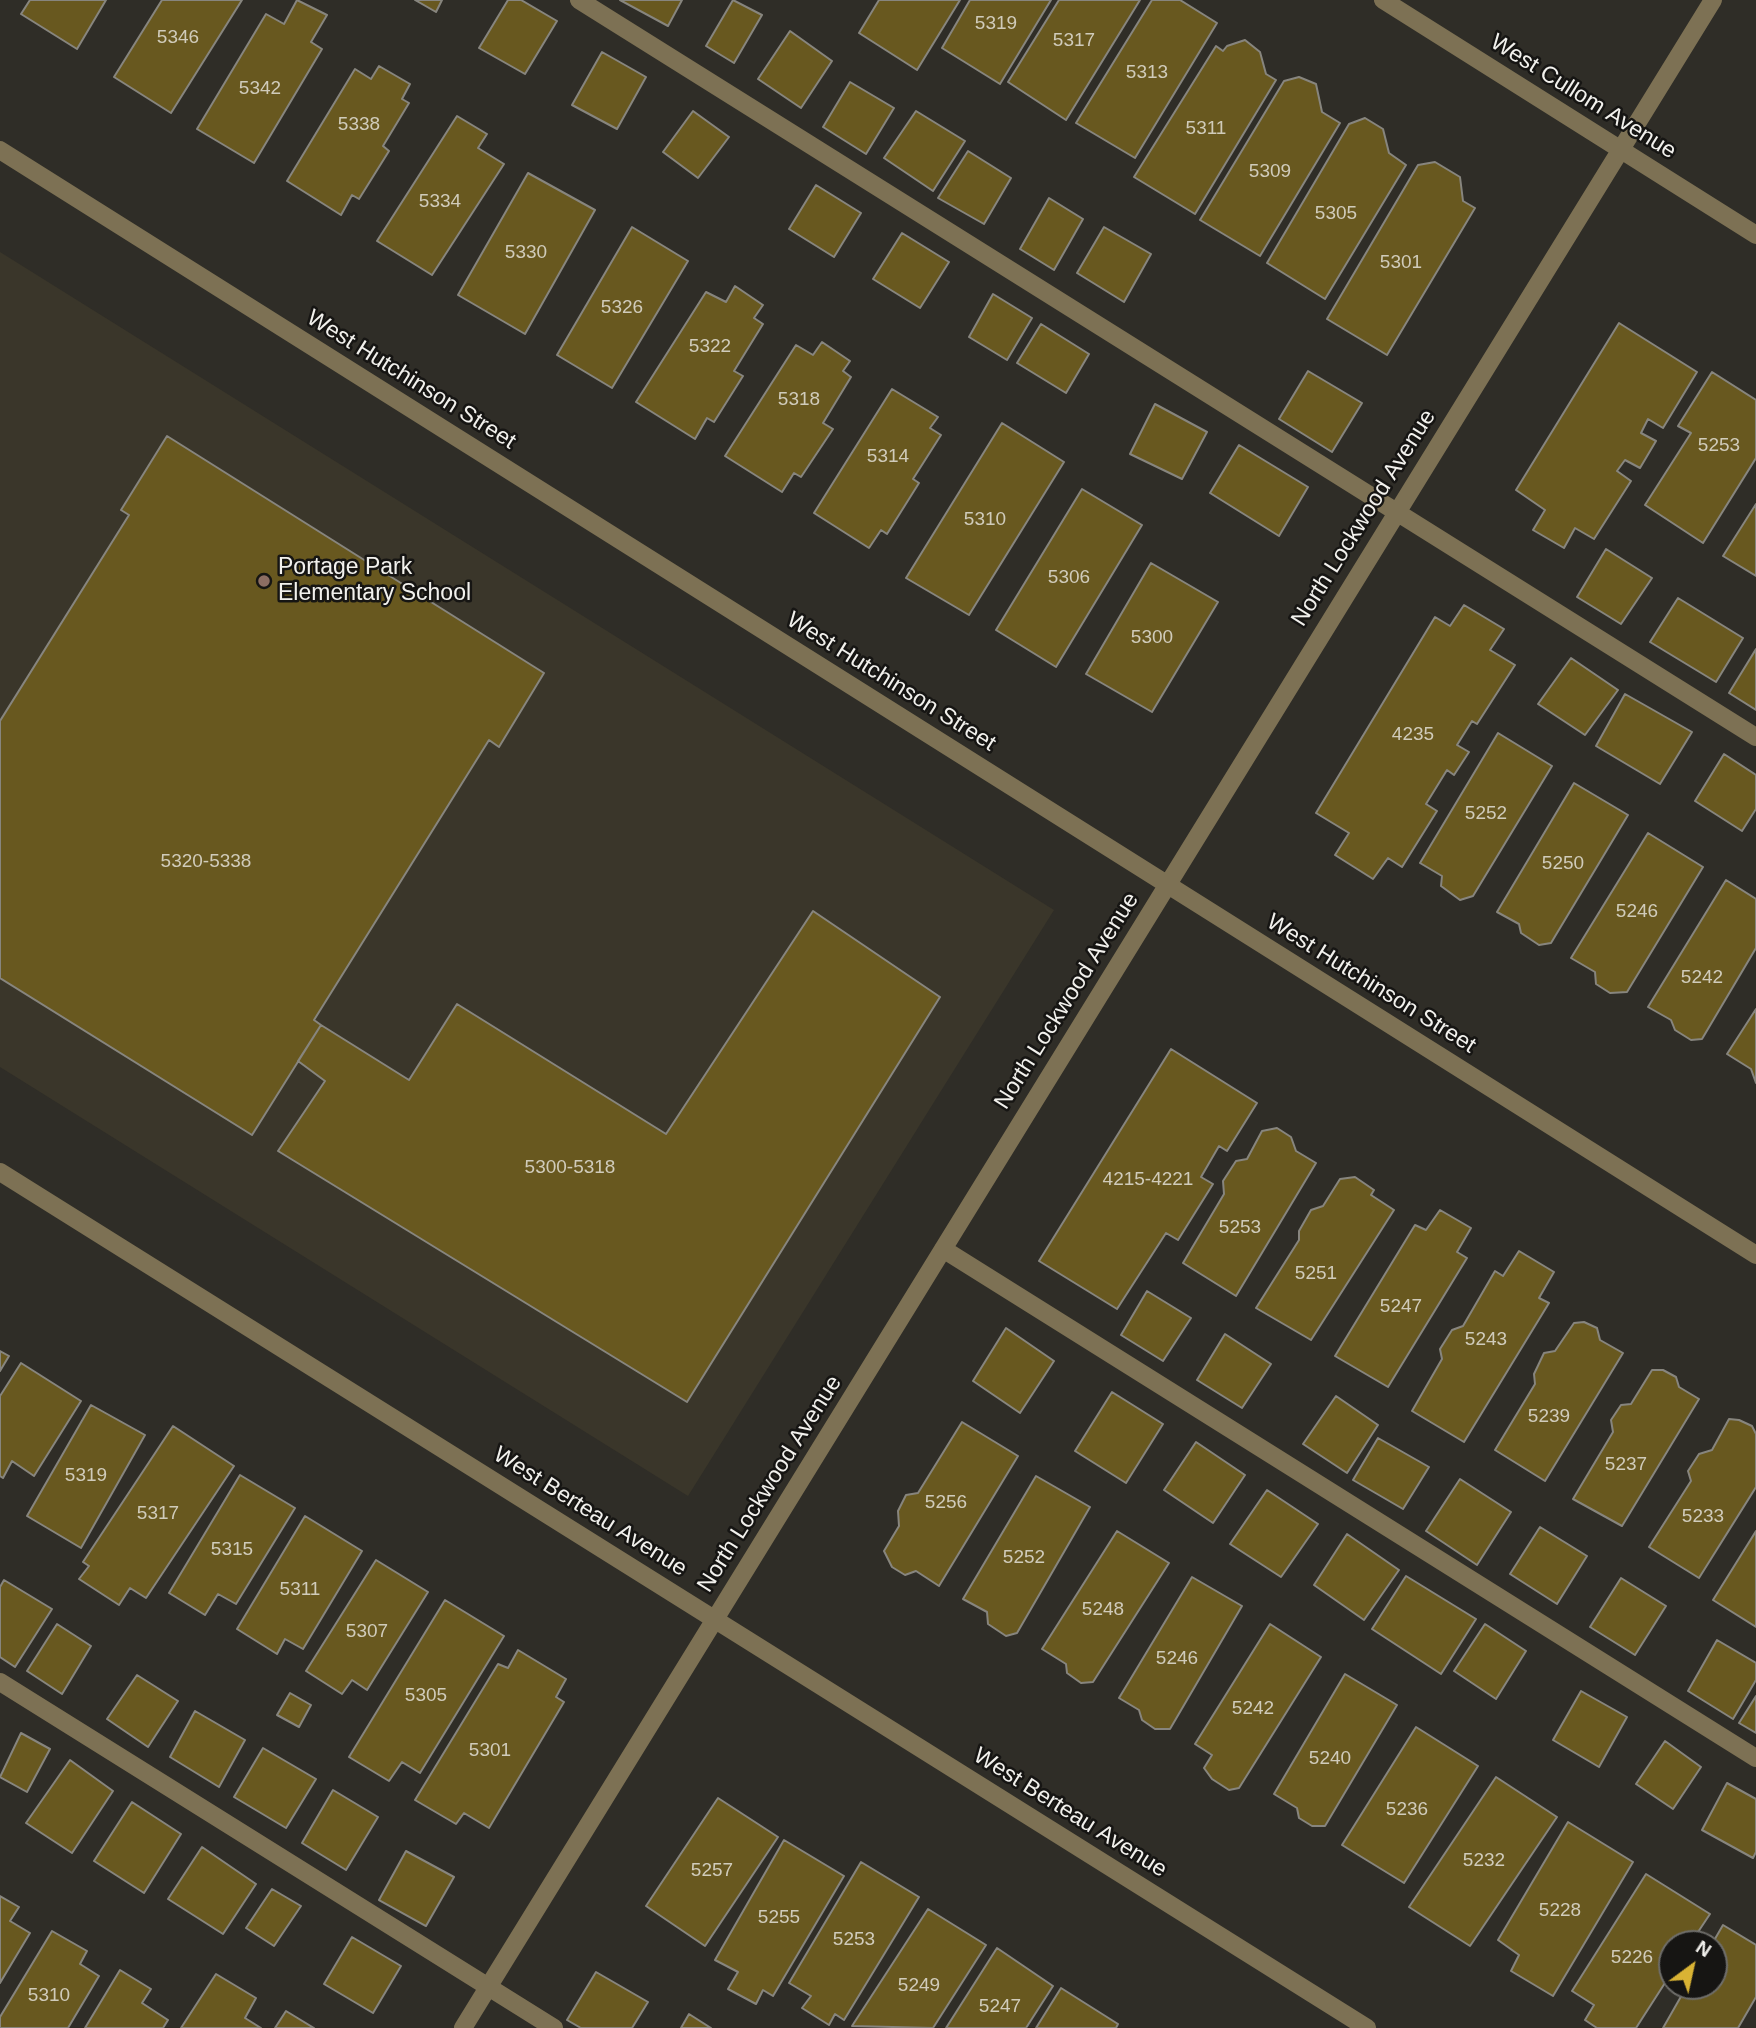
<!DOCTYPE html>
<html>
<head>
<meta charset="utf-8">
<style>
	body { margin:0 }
	#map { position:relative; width:1756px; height:2028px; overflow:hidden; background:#2f2d27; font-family:Arial,sans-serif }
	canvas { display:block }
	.north { position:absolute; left:1658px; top:1930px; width:70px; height:70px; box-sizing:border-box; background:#161513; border:2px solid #6e6d6a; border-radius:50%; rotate:33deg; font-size:19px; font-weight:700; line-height:28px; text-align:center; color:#f2f1ed }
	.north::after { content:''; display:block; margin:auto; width:24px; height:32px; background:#d9b334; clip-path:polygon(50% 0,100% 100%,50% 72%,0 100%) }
</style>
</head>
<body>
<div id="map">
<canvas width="1756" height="2028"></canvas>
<div class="north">N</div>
</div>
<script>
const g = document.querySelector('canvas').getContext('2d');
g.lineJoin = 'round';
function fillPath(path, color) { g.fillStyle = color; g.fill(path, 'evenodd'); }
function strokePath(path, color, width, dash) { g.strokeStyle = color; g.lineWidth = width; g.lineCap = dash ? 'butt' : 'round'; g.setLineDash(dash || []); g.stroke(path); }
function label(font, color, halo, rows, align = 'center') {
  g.font = font + ' Arial,sans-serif'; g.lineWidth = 5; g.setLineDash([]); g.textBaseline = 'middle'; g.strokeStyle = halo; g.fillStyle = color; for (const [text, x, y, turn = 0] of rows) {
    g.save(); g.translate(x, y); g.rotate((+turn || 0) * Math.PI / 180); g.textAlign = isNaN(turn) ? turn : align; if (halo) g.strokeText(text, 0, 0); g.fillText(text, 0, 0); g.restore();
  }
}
const built = new Path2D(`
	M0 252 1054 910 688 1496 0 1067Z`);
const building = new Path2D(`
	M30 0H106L77 49 21 14Z
	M162 0H242L171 113 114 77Z
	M297 0 327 15 311 42 322 49 254 163 197 129 266 14 284 24Z
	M415 0H442L436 12Z
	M508 0H521L557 21 525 74 479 48Z
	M620 0H682L668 26Z
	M733 0 762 15 734 63 706 46Z
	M879 0H960L917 70 859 33Z
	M970 0H1051L1000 84 942 48Z
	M1059 0H1140L1066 120 1008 82Z
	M1152 0H1180L1217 23 1135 158 1076 123Z
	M790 31 832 61 801 108 758 79Z
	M1245 40 1260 52 1266 74 1276 80 1195 214 1134 177 1216 46 1223 51 1227 46Z
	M602 52 646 77 617 129 572 105Z
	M379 66 410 84 402 99 409 103 383 146 389 151 359 199 352 195 341 215 287 181 355 69 371 79Z
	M1299 77 1316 84 1322 112 1340 123 1260 256 1200 220 1284 81Z
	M850 82 894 108 866 154 823 127Z
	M693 111 729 137 698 178 663 152Z
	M916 111 965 141 933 191 884 158Z
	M457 116 487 134 478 148 504 164 432 275 377 241Z
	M1365 118 1383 129 1389 153 1406 165 1325 299 1267 263 1349 124Z
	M968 151 1011 178 984 224 938 198Z
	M1435 162 1460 177 1463 201 1475 208 1387 355 1327 319 1418 165Z
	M528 173 595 210 525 334 458 295Z
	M816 185 861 213 834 257 789 229Z
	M1049 198 1083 219 1054 270 1020 249Z
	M632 227 688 261 612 388 557 355Z
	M1104 227 1151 254 1124 302 1077 273Z
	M902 233 949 262 920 308 873 279Z
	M735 286 763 305 754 318 763 324 734 371 743 376 714 422 707 418 695 439 636 402 706 292 726 302Z
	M993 294 1032 318 1007 360 969 337Z
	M1619 323 1697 372 1663 428 1648 419 1641 433 1656 441 1640 468 1625 460 1617 471 1631 481 1594 539 1575 528 1564 548 1533 530 1545 510 1516 490Z
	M1041 324 1089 354 1066 393 1017 363Z
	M822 342 850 361 843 371 851 377 823 423 833 429 801 477 794 473 782 492 725 456 796 345 813 355Z
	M1308 371 1362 403 1332 452 1279 419Z
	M1712 372 1756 400V458L1703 543 1645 505 1691 433 1678 426Z
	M892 389 938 417 930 428 941 435 913 479 919 483 887 534 881 530 869 548 814 513Z
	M1155 404 1207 432 1182 479 1130 454Z
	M1002 423 1064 462 969 615 906 578Z
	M167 436 544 673 499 747 489 740 314 1020 321 1025 252 1135 0 978V721L129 515 121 510Z
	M1239 445 1308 487 1279 536 1210 493Z
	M1082 489 1142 525 1056 667 996 630Z
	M1756 504V576L1723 556Z
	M1606 549 1652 578 1621 624 1577 597Z
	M1151 563 1218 602 1152 712 1086 674Z
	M1678 598 1743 638 1716 682 1650 642Z
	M1464 605 1504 629 1490 650 1515 665 1477 724 1472 721 1457 745 1469 752 1454 775 1447 770 1426 804 1437 811 1402 867 1388 858 1373 879 1335 855 1349 833 1316 813 1435 617 1450 626Z
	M1756 649V710L1729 693Z
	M1571 658 1618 690 1585 735 1538 704Z
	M1625 694 1692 732 1660 784 1596 746Z
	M1498 733 1552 766 1473 896 1460 900 1441 886 1442 876 1420 863Z
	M1724 754 1756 775V809L1742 831 1695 801Z
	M1574 783 1628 815 1551 943 1539 945 1521 933 1519 924 1497 912Z
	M1648 833 1703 867 1627 992 1610 993 1596 984 1595 972 1571 958Z
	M1726 880 1756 899V948L1702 1039 1691 1040 1675 1030 1671 1020 1648 1007Z
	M813 911 940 997 687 1402 278 1151 325 1081 298 1061 321 1025 409 1080 457 1004 666 1134Z
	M1756 1009V1083L1751 1069 1727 1054Z
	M1171 1049 1257 1103 1227 1151 1219 1146 1201 1177 1213 1184 1178 1240 1166 1233 1117 1309 1039 1261Z
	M1277 1128 1291 1137 1296 1151 1316 1163 1236 1296 1183 1263 1224 1194 1223 1181 1236 1161 1247 1159 1262 1131Z
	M1355 1177 1374 1190 1371 1195 1394 1210 1311 1340 1256 1308 1299 1240V1231L1311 1210 1323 1206 1340 1179Z
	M1440 1210 1471 1228 1457 1252 1467 1258 1388 1387 1335 1356 1415 1225 1426 1230Z
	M1519 1251 1554 1272 1539 1298 1549 1303 1464 1442 1412 1411 1442 1359 1440 1349 1452 1330 1463 1326 1495 1271 1503 1276Z
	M1147 1291 1191 1318 1163 1361 1121 1335Z
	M1584 1322 1597 1328 1600 1340 1623 1353 1545 1481 1495 1450 1535 1384 1534 1374 1544 1353 1555 1351 1574 1323Z
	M1006 1328 1054 1361 1020 1413 973 1381Z
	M1225 1334 1271 1364 1242 1408 1197 1380Z
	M0 1351 9 1356 0 1371Z
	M21 1363 81 1401 34 1476 12 1461 3 1478 0 1476V1396Z
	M1652 1370H1663L1676 1377 1679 1387 1699 1399 1622 1526 1573 1499 1613 1432 1611 1420 1621 1405 1631 1404Z
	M1112 1392 1163 1424 1126 1483 1075 1451Z
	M1336 1396 1378 1425 1347 1473 1303 1444Z
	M91 1405 145 1435 81 1548 27 1516Z
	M1729 1419 1739 1420 1752 1426 1756 1434V1487L1699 1578 1649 1547 1691 1481 1688 1471 1699 1454 1712 1450Z
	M962 1422 1018 1456 939 1586 916 1571 905 1575 892 1567 884 1551 899 1526 898 1511 906 1495 918 1493Z
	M173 1426 234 1466 146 1598 130 1588 119 1605 79 1579 89 1566 83 1562Z
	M1378 1438 1429 1467 1403 1509 1353 1480Z
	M1196 1442 1245 1475 1213 1523 1164 1490Z
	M240 1475 295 1508 236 1604 218 1594 205 1615 169 1593Z
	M1036 1476 1090 1507 1017 1633 1006 1636 988 1624 987 1612 963 1599Z
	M1460 1479 1511 1512 1477 1565 1426 1531Z
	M1267 1490 1318 1524 1281 1577 1230 1544Z
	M305 1516 362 1551 303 1649 285 1639 277 1654 237 1629Z
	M1540 1527 1587 1556 1557 1604 1510 1574Z
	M1117 1531 1169 1563 1093 1682 1081 1683 1067 1673 1066 1664 1042 1649Z
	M1756 1531V1627L1713 1600Z
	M1347 1534 1399 1570 1364 1620 1314 1585Z
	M376 1560 428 1592 367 1690 352 1680 342 1694 306 1671Z
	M1406 1576 1476 1619 1441 1674 1372 1629Z
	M1192 1577 1242 1606 1170 1729H1155L1142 1720 1139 1710 1119 1698Z
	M1621 1578 1666 1606 1635 1655 1590 1627Z
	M4 1580 52 1609 15 1667 0 1657V1587Z
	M445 1600 504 1636 420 1773 402 1762 389 1781 349 1757Z
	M57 1624 91 1646 62 1694 27 1671Z
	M1270 1624 1321 1657 1239 1788 1229 1790 1212 1779 1204 1768 1212 1755 1195 1744Z
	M1485 1624 1526 1651 1496 1699 1454 1671Z
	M1717 1640 1756 1663V1680L1733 1719 1688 1691Z
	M518 1650 566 1679 556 1697 564 1702 489 1828 464 1813 456 1824 415 1800 498 1664 508 1668Z
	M1345 1674 1397 1705 1325 1826H1312L1299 1818 1297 1808 1274 1794Z
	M137 1675 178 1701 148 1747 107 1719Z
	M1581 1691 1627 1717 1599 1767 1553 1740Z
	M290 1693 311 1705 299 1727 277 1715Z
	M1756 1696V1733L1739 1723Z
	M195 1711 245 1740 219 1787 170 1757Z
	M1416 1727 1478 1766 1404 1883 1342 1845Z
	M21 1733 50 1749 27 1792 0 1777Z
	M1665 1741 1701 1767 1673 1809 1636 1784Z
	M263 1748 316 1779 286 1828 234 1797Z
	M70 1760 113 1791 72 1853 26 1823Z
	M1496 1777 1557 1817 1470 1946 1409 1907Z
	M1727 1783 1756 1799V1852L1753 1858 1702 1830Z
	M333 1790 378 1817 346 1870 302 1843Z
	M718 1798 778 1837 705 1946 646 1906Z
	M132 1802 181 1834 144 1893 94 1861Z
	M1568 1822 1633 1862 1553 1996 1511 1971 1519 1955 1498 1940Z
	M784 1840 844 1876 773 1996 763 1990 756 2004 728 1989 738 1972 715 1960Z
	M202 1847 256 1884 223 1934 168 1899Z
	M406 1851 454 1877 426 1926 379 1900Z
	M861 1862 919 1897 844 2020 835 2014 829 2025 802 2008 811 1996 789 1983Z
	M1646 1874 1710 1914 1690 1944H1672V1972L1636 2028H1597L1585 2020 1594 2005 1572 1991Z
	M272 1889 301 1906 274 1946 246 1928Z
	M0 1896 19 1907 10 1921 30 1933 0 1983Z
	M928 1909 986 1945 933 2028 852 2026Z
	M1723 1925 1756 1945V1997L1738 2028H1663L1687 1986H1714L1712 1944Z
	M52 1931 87 1951 80 1964 99 1976 68 2028H0V2017Z
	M352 1937 401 1966 373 2013 324 1984Z
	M997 1948 1053 1986 1026 2028H946Z
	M120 1970 151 1989 142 2003 168 2020 163 2028H85Z
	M596 1972 648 2002 632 2028H581L567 2020Z
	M216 1974 256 1998 245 2018 261 2028H181Z
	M1061 1988 1118 2024 1116 2028H1036Z
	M286 2011 314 2028H275Z
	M689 2014 711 2028H681Z`);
const minor = new Path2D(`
	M579 0 1756 737
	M1383 0 1756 235
	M0 150 1756 1255
	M0 1172 1367 2028
	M943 1249 1756 1758
	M0 1682 554 2028
	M463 2028 1713 0`);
const markers = [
	[264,581,7,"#8d6e63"]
];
const numberNames = [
	["5319",996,24],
	["5346",178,38],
	["5317",1074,41],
	["5313",1147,73],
	["5342",260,89],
	["5338",359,125],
	["5311",1206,129],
	["5309",1270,172],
	["5334",440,202],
	["5305",1336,214],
	["5330",526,253],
	["5301",1401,263],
	["5326",622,308],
	["5322",710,347],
	["5318",799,400],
	["5253",1719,446],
	["5314",888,457],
	["5310",985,520],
	["5306",1069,578],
	["5300",1152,638],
	["4235",1413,735],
	["5252",1486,814],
	["5320-5338",206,862],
	["5250",1563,864],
	["5246",1637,912],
	["5242",1702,978],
	["5300-5318",570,1168],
	["4215-4221",1148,1180],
	["5253",1240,1228],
	["5251",1316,1274],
	["5247",1401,1307],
	["5243",1486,1340],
	["5239",1549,1417],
	["5237",1626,1465],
	["5319",86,1476],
	["5256",946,1503],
	["5317",158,1514],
	["5233",1703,1517],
	["5315",232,1550],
	["5252",1024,1558],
	["5311",300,1590],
	["5248",1103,1610],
	["5307",367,1632],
	["5246",1177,1659],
	["5305",426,1696],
	["5242",1253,1709],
	["5301",490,1751],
	["5240",1330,1759],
	["5236",1407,1810],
	["5232",1484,1861],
	["5257",712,1871],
	["5228",1560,1911],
	["5255",779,1918],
	["5253",854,1940],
	["5226",1632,1958],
	["5249",919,1986],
	["5310",49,1996],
	["5247",1000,2007]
];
const streetNames = [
	["West Cullom Avenue",1583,97,32],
	["West Hutchinson Street",411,380,32],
	["North Lockwood Avenue",1364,518,-58],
	["West Hutchinson Street",891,682,32],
	["West Hutchinson Street",1371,984,32],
	["North Lockwood Avenue",1067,1001,-58],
	["North Lockwood Avenue",770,1484,-58],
	["West Berteau Avenue",590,1512,32],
	["West Berteau Avenue",1070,1813,32]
];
const poiNames = [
	["Portage Park",278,568],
	["Elementary School",278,594]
];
fillPath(built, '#3a362a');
fillPath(building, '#68581f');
strokePath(building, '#87857e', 2);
strokePath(minor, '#7d7154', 18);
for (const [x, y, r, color] of markers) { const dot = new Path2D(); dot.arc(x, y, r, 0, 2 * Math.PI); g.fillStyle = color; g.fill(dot); strokePath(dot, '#161513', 2.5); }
label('19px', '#d0cbba', null, numberNames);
label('23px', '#f2f1ed', '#161513', streetNames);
label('23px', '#f2f1ed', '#161513', poiNames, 'left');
</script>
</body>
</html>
